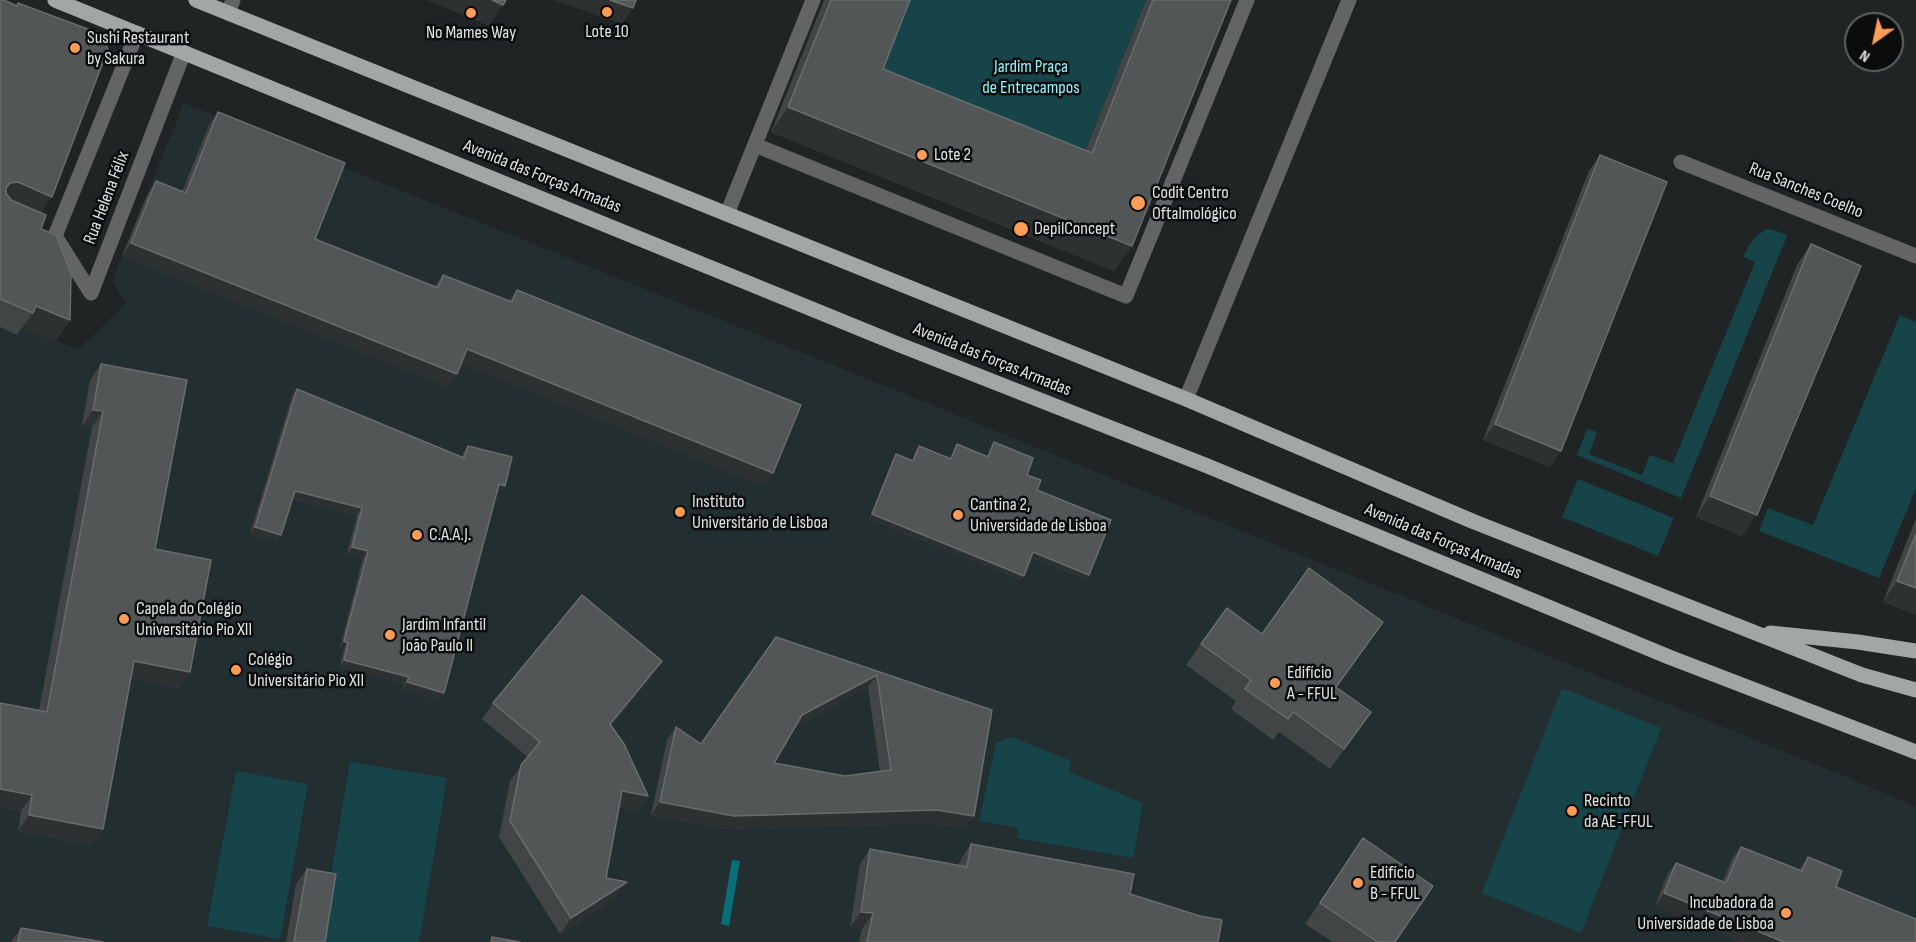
<!DOCTYPE html>
<html>
<head>
<meta charset="utf-8">
<style>
	body { margin:0 }
	#map { position:relative; width:1916px; height:942px; overflow:hidden; background:#202424; font-family:"Sofia Sans Condensed",sans-serif }
	canvas { display:block }
	.north { position:absolute; left:1844px; top:12px; width:60px; height:60px; box-sizing:border-box; background:#0b0d0d; border:2px solid #606363; border-radius:50%; rotate:213deg; font-size:16px; font-weight:700; line-height:24px; text-align:center; color:#e0e3e3 }
	.north::after { content:''; display:block; margin:auto; width:21px; height:27px; background:#fd9c55; clip-path:polygon(50% 0,100% 100%,50% 72%,0 100%) }
</style>
</head>
<body>
<div id="map">
<canvas width="1916" height="942"></canvas>
<div class="north">N</div>
</div>
<script>
const g = document.querySelector('canvas').getContext('2d');
g.lineJoin = 'round';
function fillPath(path, color) { g.fillStyle = color; g.fill(path, 'evenodd'); }
function strokePath(path, color, width, dash) { g.strokeStyle = color; g.lineWidth = width; g.lineCap = dash ? 'butt' : 'round'; g.setLineDash(dash || []); g.stroke(path); }
function label(font, color, halo, rows, align = 'center') {
  g.font = font + ' "Sofia Sans Condensed",sans-serif'; g.lineWidth = 5; g.setLineDash([]); g.textBaseline = 'middle'; g.strokeStyle = halo; g.fillStyle = color; for (const [text, x, y, turn = 0] of rows) {
    g.save(); g.translate(x, y); g.rotate((+turn || 0) * Math.PI / 180); g.textAlign = isNaN(turn) ? turn : align; if (halo) g.strokeText(text, 0, 0); g.fillText(text, 0, 0); g.restore();
  }
}
const built = new Path2D(`
	M184 103 900 392 1854 780 1916 807V942H0V327L17 335 20 328 79 349 126 303 112 281Z`);
const green = new Path2D(`
	M903 0H1146L1074 178 865 94Z
	M1767 229 1777 231 1787 236 1681 498 1577 455 1587 429 1597 432 1589 454 1642 475 1650 455 1673 463 1755 262 1743 257C1749 244 1754 236 1767 229Z
	M1900 315 1916 322V488L1879 578 1759 531 1768 508 1813 525Z
	M1578 479 1674 518 1658 556 1562 517Z
	M1562 688 1661 728 1581 933 1482 893Z
	M1012 737 1071 761 1069 772 1143 803 1133 858 1017 838 1018 828 979 821 996 743Z
	M350 762 447 778 419 942H320Z
	M236 771 308 784 280 939 207 926Z`);
const water = new Path2D(`
	M732 860 740 861 729 926 721 924Z`);
const street = new Path2D(`
	M228 13 233 0
	M137 33 55 236 91 293 184 52
	M755 145 1126 296 1247 0
	M1681 162 1916 256
	M727 214 813 0
	M1186 399 1349 0`);
const primary = new Path2D(`
	M55 0 900 345 1205 465 1669 657 1916 752
	M196 0 1186 399 1472 521 1862 675 1916 690
	M1770 633 1858 642 1916 651`);
const wall = new Path2D(`
	M0 0 16 6 18 3 41 213V229L70 320 55 341 22 328 17 335 0 327Z
	M824 0H910L883 69 1085 151 1146 0H1231L1132 246 1114 271 771 132Z
	M218 112 315 239 434 287 443 275 509 301 517 290 773 473 764 486 461 363 457 374 448 387 122 256 147 195 156 181 182 192 209 125Z
	M1600 155 1550 467 1483 440 1589 171Z
	M1811 244 1742 536 1696 517 1797 265Z
	M101 364 190 672 179 688 131 678 91 845 18 831 21 811 0 807V703L39 710 92 427 82 426 90 380Z
	M297 389 462 457 463 453 468 446 500 493 497 492 440 700 402 689 404 684 340 667 344 649 340 648 363 558 347 554 357 515 293 499 277 542 250 534 292 396Z
	M994 442 1027 475 1037 490 1085 579 1031 557 1021 580 869 519 893 459 896 454 912 461 916 451 919 446 950 459 954 449 957 444 987 456 991 447Z
	M1916 518V615L1883 602Z
	M776 637 992 710 965 828 928 823 726 829 651 815 667 740 676 727 701 744ZM868 687 880 772 845 776 774 763 795 727Z
	M1201 644 1336 687 1356 733 1330 769 1279 732 1273 740 1231 709 1236 701 1186 665Z
	M651 677 611 726 637 812 619 808 606 878 616 898 560 934 499 837 510 781 528 757 482 719 493 703Z
	M1363 838 1395 942H1333L1305 924Z
	M971 844 1130 894 1218 942H859L862 929 850 927 860 864 870 849 959 865 961 859Z
	M1741 847 1799 870 1808 857 1836 887 1916 942H1744L1655 906 1667 875 1676 863 1723 881 1732 859Z
	M307 869 325 942H286L296 884Z
	M21 928 103 942H11Z`);
const shadedWall = new Path2D(`
	M427 0H492L503 5 489 26Z
	M553 0H610L633 8 622 24Z
	M788 107 1132 246 1114 271 771 132Z
	M18 182 52 197 37 218 0 197 10 183Z
	M131 243 457 374 448 387 122 256Z
	M36 306 70 320 55 341 22 328 33 313Z
	M467 349 773 473 764 486 458 362Z
	M93 410 103 411 92 427 82 426Z
	M1495 424 1561 451 1550 467 1483 440Z
	M499 484 505 486 500 493 494 491Z
	M295 491 362 508 357 515 290 498Z
	M1710 496 1757 515 1742 536 1696 517Z
	M872 514 1024 576 1021 580 869 519Z
	M255 527 281 535 277 542 250 534Z
	M352 547 368 551 363 558 347 554Z
	M1033 552 1089 575 1085 579 1030 556Z
	M1897 581 1916 588V615L1883 602Z
	M344 641 348 643 344 649 340 648Z
	M344 660 409 677 404 684 340 667Z
	M134 661 190 672 179 688 123 677Z
	M662 661 651 677 599 740 610 724Z
	M877 675 868 687 793 728 802 715Z
	M407 682 444 693 440 700 402 689Z
	M0 789 32 795 21 811 0 807Z
	M622 791 648 796 637 812 611 807Z
	M660 802 937 810 974 816 965 828 928 823 726 829 651 815Z
	M29 815 103 829 91 845 18 831Z
	M627 882 616 898 560 934 571 918Z
	M1664 893 1784 942H1744L1655 906Z
	M861 912 873 913 862 929 850 927Z`);
const building = new Path2D(`
	M0 0H4L17 6 18 3 101 34 108 49 52 197 18 182 10 183 6 188V193L11 200 46 215 41 229 56 235 71 274 70 320 36 306 33 313 0 299Z
	M492 0H506L503 5Z
	M610 0H636L633 8Z
	M831 0H910L883 69 1092 153 1153 0H1231L1132 246 788 107Z
	M218 112 345 163 315 239 438 288 443 275 512 302 517 290 801 405 773 473 467 349 457 374 131 243 156 181 186 193Z
	M1600 155 1667 182 1561 451 1495 424Z
	M1811 244 1861 266 1757 515 1710 496Z
	M101 364 187 380 155 549 211 560 190 672 134 661 103 829 29 815 32 795 0 789V703L47 712 103 411 93 410Z
	M297 389 464 458 468 446 512 457 505 486 499 484 444 693 407 682 409 677 344 660 348 643 344 641 368 551 352 547 362 508 295 491 281 535 255 527Z
	M994 442 1033 458 1027 475 1041 480 1037 490 1111 520 1089 575 1033 552 1024 576 872 514 896 454 913 461 919 446 951 459 957 444 988 457Z
	M1916 534V588L1897 581Z
	M1309 568 1383 622 1336 687 1371 712 1344 749 1293 712 1288 719 1245 689 1251 680 1201 644 1227 608 1262 634Z
	M582 595 662 661 610 724 624 744 648 796 622 791 606 878 627 882 571 918 510 821 521 765 540 742 493 703Z
	M776 637 992 710 974 816 937 810 734 816 660 802 676 727 701 744ZM877 675 891 770 845 776 774 763 802 715Z
	M1363 838 1433 886 1395 942H1378L1320 903Z
	M971 844 1134 874 1130 894 1200 916 1222 920 1218 942H867L873 913 861 912 870 849 967 867Z
	M1741 847 1802 871 1808 857 1842 871 1836 887 1916 919V942H1784L1664 893 1676 863 1726 883Z
	M307 869 336 874 325 942H294Z
	M21 928 103 942H18Z
	M492 937 520 942H491Z`);
const markers = [
	[607,12,6,"#fd9c55"],
	[471,13,6,"#fd9c55"],
	[75,48,6,"#fd9c55"],
	[922,155,6,"#fd9c55"],
	[1138,203,8,"#fd9c55"],
	[1021,229,8,"#fd9c55"],
	[680,512,6,"#fd9c55"],
	[958,515,6,"#fd9c55"],
	[417,535,6,"#fd9c55"],
	[124,619,6,"#fd9c55"],
	[390,635,6,"#fd9c55"],
	[236,670,6,"#fd9c55"],
	[1275,683,6,"#fd9c55"],
	[1572,811,6,"#fd9c55"],
	[1358,883,6,"#fd9c55"],
	[1786,913,6,"#fd9c55"]
];
const poiNames = [
	["Lote 10",607,32,"center"],
	["No Mames Way",471,33,"center"],
	["Sushi Restaurant",87,38],
	["by Sakura",87,59],
	["Lote 2",934,155],
	["Codit Centro",1152,193],
	["Oftalmológico",1152,214],
	["DepilConcept",1034,229],
	["Instituto",692,502],
	["Universitário de Lisboa",692,523],
	["Cantina 2,",970,505],
	["Universidade de Lisboa",970,526],
	["C.A.A.J.",429,535],
	["Capela do Colégio",136,609],
	["Universitário Pio XII",136,630],
	["Jardim Infantil",402,625],
	["João Paulo II",402,646],
	["Colégio",248,660],
	["Universitário Pio XII",248,681],
	["Edifício",1287,673],
	["A - FFUL",1287,694],
	["Recinto",1584,801],
	["da AE-FFUL",1584,822],
	["Edifício",1370,873],
	["B - FFUL",1370,894],
	["Incubadora da",1774,903,"right"],
	["Universidade de Lisboa",1774,924,"right"]
];
const parkNames = [
	["Jardim Praça",1031,67],
	["de Entrecampos",1031,88]
];
const streetNames = [
	["Avenida das Forças Armadas",542,177,22],
	["Rua Sanches Coelho",1806,191,22],
	["Rua Helena Félix",107,198,-69],
	["Avenida das Forças Armadas",992,360,22],
	["Avenida das Forças Armadas",1443,542,23]
];
fillPath(built, '#232e30');
fillPath(green, '#164449');
fillPath(water, '#086e78');
strokePath(street, '#626465', 15);
strokePath(primary, '#a2a6a7', 15);
fillPath(wall, '#414546');
fillPath(shadedWall, '#2d3131');
fillPath(building, '#525657');
strokePath(building, '#686c6d', 1.5);
for (const [x, y, r, color] of markers) { const dot = new Path2D(); dot.arc(x, y, r, 0, 2 * Math.PI); g.fillStyle = color; g.fill(dot); strokePath(dot, '#0b0d0d', 2); }
label('18px', '#e0e3e3', '#0b0d0d', poiNames, 'left');
label('18px', '#93f1fb', '#0b0d0d', parkNames);
label('18px', '#e0e3e3', '#0b0d0d', streetNames);
</script>
</body>
</html>
